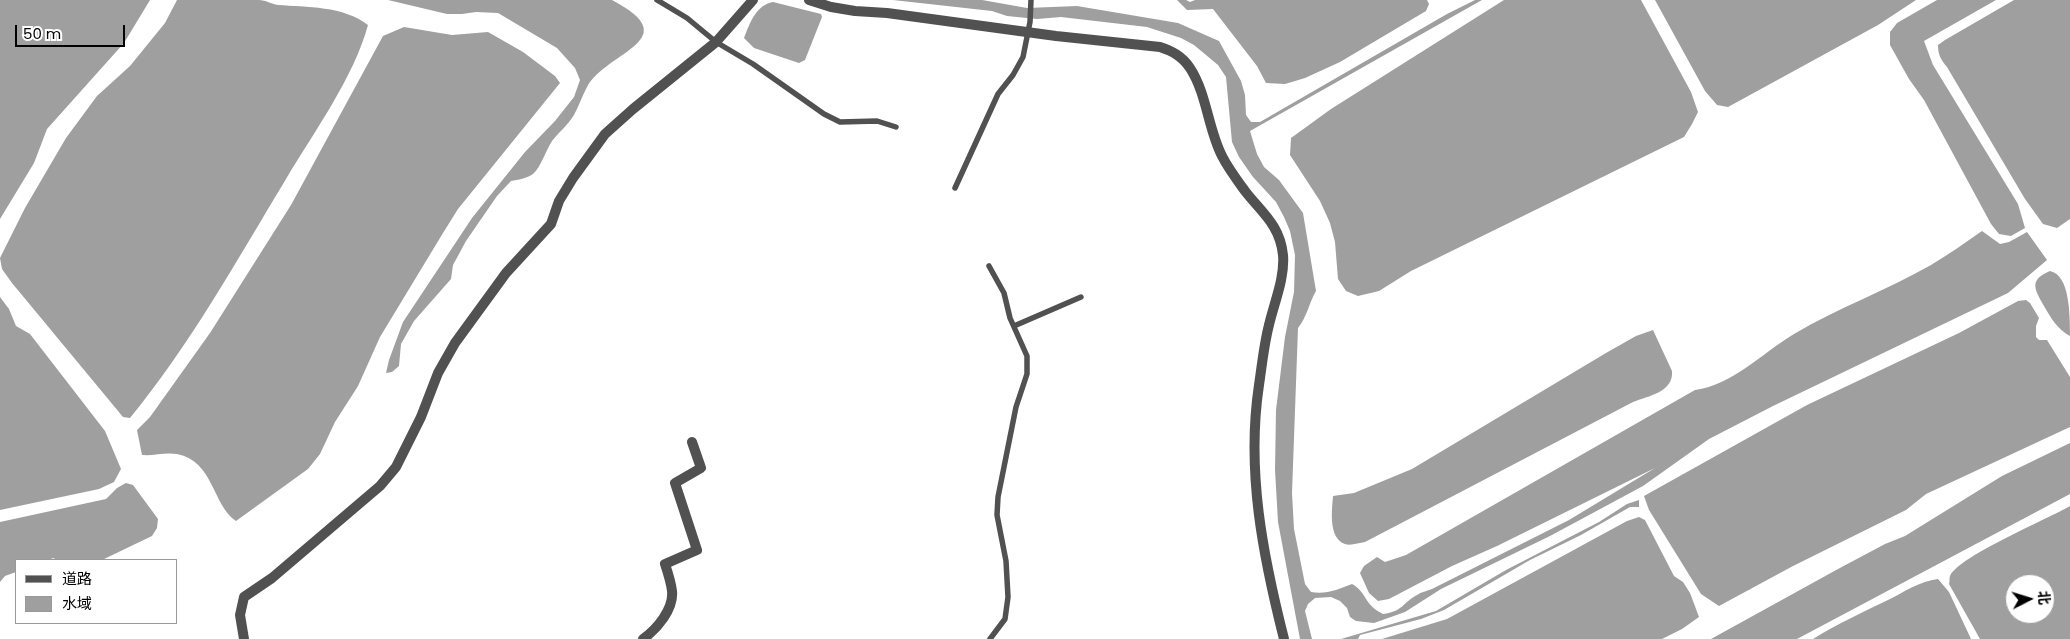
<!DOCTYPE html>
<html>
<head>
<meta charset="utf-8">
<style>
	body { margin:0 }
	#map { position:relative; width:2070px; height:639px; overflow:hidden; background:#fff; font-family:Poppins,"Noto Sans SC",sans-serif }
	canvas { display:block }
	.legend { position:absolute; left:15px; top:559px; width:162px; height:65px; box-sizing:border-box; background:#fff; border:1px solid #999; margin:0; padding:6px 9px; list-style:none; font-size:15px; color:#000 }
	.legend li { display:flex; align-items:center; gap:10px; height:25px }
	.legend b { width:25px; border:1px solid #999 }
	.north { position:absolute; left:2005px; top:574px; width:50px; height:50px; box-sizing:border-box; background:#fff; border:1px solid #999; border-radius:50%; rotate:85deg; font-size:14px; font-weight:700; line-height:20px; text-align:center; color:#000 }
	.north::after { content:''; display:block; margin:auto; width:18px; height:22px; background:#000; clip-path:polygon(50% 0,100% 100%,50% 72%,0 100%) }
	.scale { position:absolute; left:15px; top:25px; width:110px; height:22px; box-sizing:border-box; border:2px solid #000; border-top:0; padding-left:6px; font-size:15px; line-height:18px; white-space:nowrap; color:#000; -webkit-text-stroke:4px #fff; paint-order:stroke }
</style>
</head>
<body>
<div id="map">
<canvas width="2070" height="639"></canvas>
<ul class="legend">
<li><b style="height:6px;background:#515151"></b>道路</li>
<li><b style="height:14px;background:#9f9f9f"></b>水域</li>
</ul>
<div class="north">北</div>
<div class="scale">50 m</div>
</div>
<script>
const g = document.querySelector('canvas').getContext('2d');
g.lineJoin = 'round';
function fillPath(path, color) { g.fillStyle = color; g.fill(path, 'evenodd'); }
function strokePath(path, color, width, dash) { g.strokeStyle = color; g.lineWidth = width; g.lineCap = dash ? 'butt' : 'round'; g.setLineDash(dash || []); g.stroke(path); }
const water = new Path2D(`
	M0 0H150L124 43 47 129 34 163 0 219Z
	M177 0C204 0 232 0 259 0 266 0 271 4 278 5 306 7 344 6 368 25 354 77 314 132 286 179 237 260 190 345 130 418L123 417 12 283 2 269 0 258 25 208 66 138 97 96 130 66 165 23Z
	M388 0H612C688 40 607 51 587 87 582 96 579 106 574 115 568 125 559 132 552 141 546 150 541 167 533 174 527 178 518 180 511 181L497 196 466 241 453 265 451 279 414 321 401 344 399 366 392 372 386 373 389 360 403 322 472 218 525 152 555 121 574 97 580 80 575 68 557 48 498 13 476 12 462 14H447Z
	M893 0H982L1027 8 1077 6 1178 23 1219 41 1241 81 1245 95 1246 115 1251 122H1260L1447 14 1475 0H1482L1250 131 1257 154 1264 167 1279 180 1303 213 1316 291C1309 303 1307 317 1298 328L1292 493 1294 529 1305 584 1311 592C1326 595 1339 589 1352 584 1367 592 1363 604 1383 614 1404 611 1402 603 1417 595 1421 592 1427 591 1432 589L1569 520 1655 468 1497 546 1452 566 1389 599 1378 601 1369 593 1360 573 1364 566 1377 557 1385 562 1406 555 1695 390C1733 385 1762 353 1794 334 1838 308 1887 290 1931 265 1949 254 1965 243 1982 231L2000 244 2009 242 2027 232 2047 260 2008 293 1773 406 1709 439 1643 486 1550 536 1441 589 1405 612 1374 623 1356 621 1350 617 1347 608 1340 601 1331 597 1315 598 1308 604 1305 611 1312 639H1300L1278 522 1275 470 1276 410 1285 337 1294 292 1295 255 1290 231 1284 217 1276 202 1253 177 1239 157 1232 142 1226 77 1218 65 1194 45 1181 38 1147 27 1061 17 1037 19 1007 16 992 11Z
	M1177 0H1186L1190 2 1195 0H1427L1429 4 1426 11 1340 62 1305 78 1285 84 1266 83 1257 66 1213 9 1187 10Z
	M1504 0H1641L1691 92 1698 112 1692 124 1684 137 1411 271 1379 291 1358 296 1346 291 1338 279 1335 242 1330 223 1320 201 1290 155 1291 138 1331 109Z
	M1655 0H1916L1878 25 1728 107 1717 105 1705 91Z
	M1937 0H1996L1924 41 1933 65 2018 204 2025 228 2011 236 1999 234 1991 224 1924 100 1909 79 1890 45V32L1897 23Z
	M2014 0H2070V219L2057 228 2043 224 2025 199 1947 67C1941 60 1938 55 1938 45L1945 40Z
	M773 2 821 14 822 17 805 60 799 63 754 48 744 38C750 23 756 5 773 2Z
	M404 27 452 35 488 32 523 52 555 76 560 83 458 209 443 233 380 337 358 386 335 422 320 454 308 469 236 521C212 505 214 461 177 454 165 452 154 456 142 455L137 430 150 417 210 333 291 205 383 36Z
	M2050 271C2070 275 2070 315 2070 336 2057 329 2051 318 2044 306 2035 290 2028 280 2050 271Z
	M0 297 9 309 16 326 30 334 105 431 121 469 114 482 99 489 0 510Z
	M2026 300 2030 303 2039 318 2036 326V337L2039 340H2047L2070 377V427L1926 494 1906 510 1793 566 1719 606 1701 594 1649 510 1644 496 1807 405 1959 333 2018 301Z
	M1653 330 1672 371C1674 392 1648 396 1633 402L1365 542C1359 543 1350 546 1345 544 1328 538 1332 510 1333 496L1354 493 1412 469 1606 353 1636 336Z
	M2070 443V494L1797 639H1711L1838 569 1885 544 1905 536 2002 476Z
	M126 483 133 485 158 519 157 528 152 536 102 560H55L54 558 47 560H16V572L5 576 0 582V522L106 499 117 488Z
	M1639 500V507H1630L1581 535 1530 560 1444 610 1421 619 1360 635 1358 639H1341L1436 611 1506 570 1599 522 1627 504Z
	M2070 506V639H1980L1949 584C1950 581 1949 579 1950 576 1959 556 2048 519 2070 506ZM2015 584H2045V614H2015Z
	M1639 517 1645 520 1674 576 1683 582 1690 593 1699 617 1682 629 1662 639H1382L1447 619 1627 521Z
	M1938 579 1949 592 1971 639H1813C1837 624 1863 612 1888 600 1904 592 1920 581 1938 579Z`);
const lane = new Path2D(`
	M657 0 687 18 716 42 753 64 824 114 840 122 877 121 896 127
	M955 188 998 94 1013 75 1023 57 1030 22 1031 0
	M989 266 1004 293 1010 318 1027 356V374L1016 407 998 497 997 515 1006 561 1008 597 1005 619 990 639
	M1014 326 1081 297`);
const street = new Path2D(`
	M809 0 831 7 855 11 887 13 1056 36 1160 47C1172 51 1182 56 1190 68 1207 94 1208 129 1222 156 1228 168 1237 180 1245 191 1262 213 1280 225 1283 255 1285 278 1274 303 1269 325 1264 344 1262 365 1259 385 1246 471 1263 556 1284 639
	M244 639 240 615 244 597 272 578 380 486 396 467 421 417 438 373 455 343 506 273 551 224 559 201 573 178 605 134 633 109 716 42 753 0
	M643 639C657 629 674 609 672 591 671 582 668 573 665 564L697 550 675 483 701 468 692 442`);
fillPath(water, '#9f9f9f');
strokePath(lane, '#515151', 5.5);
strokePath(street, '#515151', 10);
</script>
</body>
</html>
